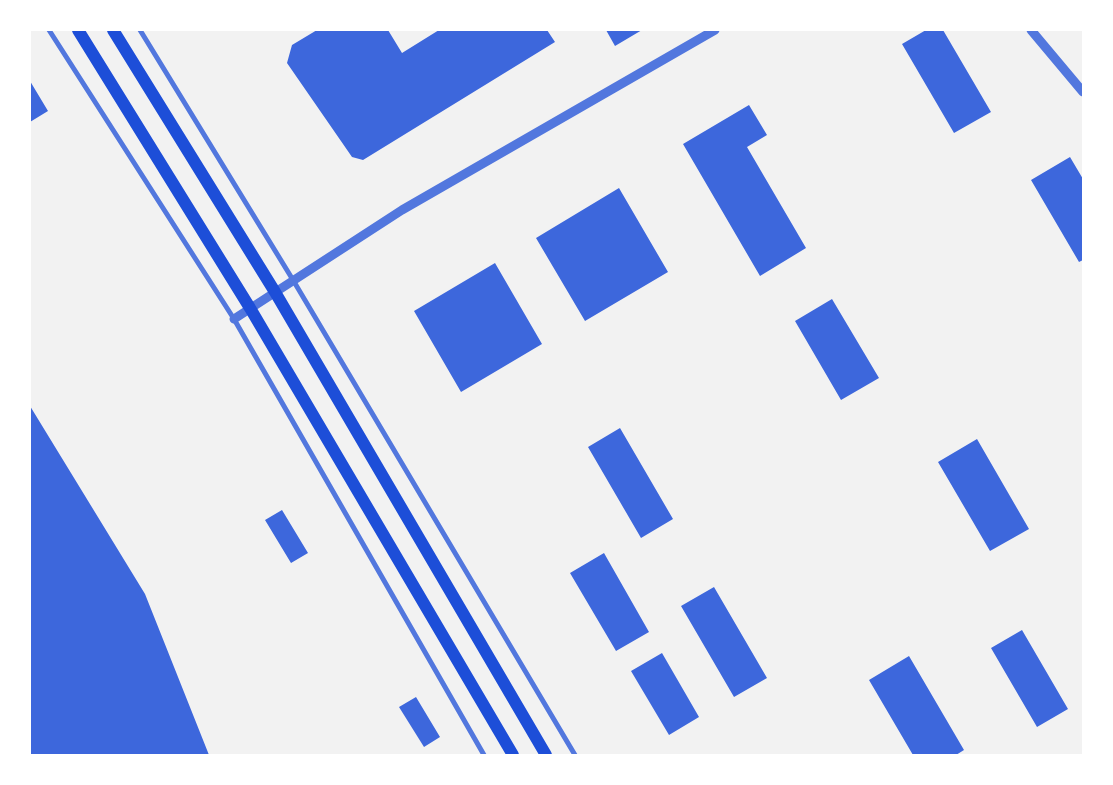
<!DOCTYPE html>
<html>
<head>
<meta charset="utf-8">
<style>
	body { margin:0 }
	#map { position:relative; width:1113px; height:785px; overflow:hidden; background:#f2f2f2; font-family:"Work Sans",sans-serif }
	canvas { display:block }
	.frame { position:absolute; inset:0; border:31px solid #fff; pointer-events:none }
</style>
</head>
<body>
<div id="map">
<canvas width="1113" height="785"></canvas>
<div class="frame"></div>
</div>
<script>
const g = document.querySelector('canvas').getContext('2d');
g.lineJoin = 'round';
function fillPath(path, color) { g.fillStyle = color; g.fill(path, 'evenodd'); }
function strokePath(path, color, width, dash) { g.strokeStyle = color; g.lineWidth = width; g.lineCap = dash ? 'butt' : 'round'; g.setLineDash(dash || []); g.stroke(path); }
const building = new Path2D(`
	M317 30H388L402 53 439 30H547L555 42 363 160 352 157 287 63 292 45Z
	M606 30H642L615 46Z
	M926 30H943L991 112 954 133 902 44Z
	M30 81 48 111 30 122Z
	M749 105 767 135 747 147 806 248 760 276 683 144Z
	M1070 157 1083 179V260L1079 262 1031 180Z
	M619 188 668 272 585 321 536 238Z
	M495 263 542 344 461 392 414 311Z
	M832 299 879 378 841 400 795 321Z
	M30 406 145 594 209 755H30Z
	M620 428 673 519 641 538 588 447Z
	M977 439 1029 529 990 551 938 462Z
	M282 510 308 553 291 563 265 520Z
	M604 553 649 632 616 651 570 573Z
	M714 587 767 678 734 697 681 606Z
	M1022 630 1068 709 1037 727 991 648Z
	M662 653 699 717 669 735 631 671Z
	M909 656 964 750 956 755H913L869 680Z
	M416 697 440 737 424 747 399 707Z`);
const minor = new Path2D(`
	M49 30 234 319 484 755
	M140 30 293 280 575 755`);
const tertiary = new Path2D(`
	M1031 30 1083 92
	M234 319 402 210 715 30`);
const primary = new Path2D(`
	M78 30 250 308 513 755
	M113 30 275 292 546 755`);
fillPath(building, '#3d67dc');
strokePath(minor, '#5277de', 5);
strokePath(tertiary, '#5277de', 9);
strokePath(primary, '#1d4ed8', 12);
</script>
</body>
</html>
